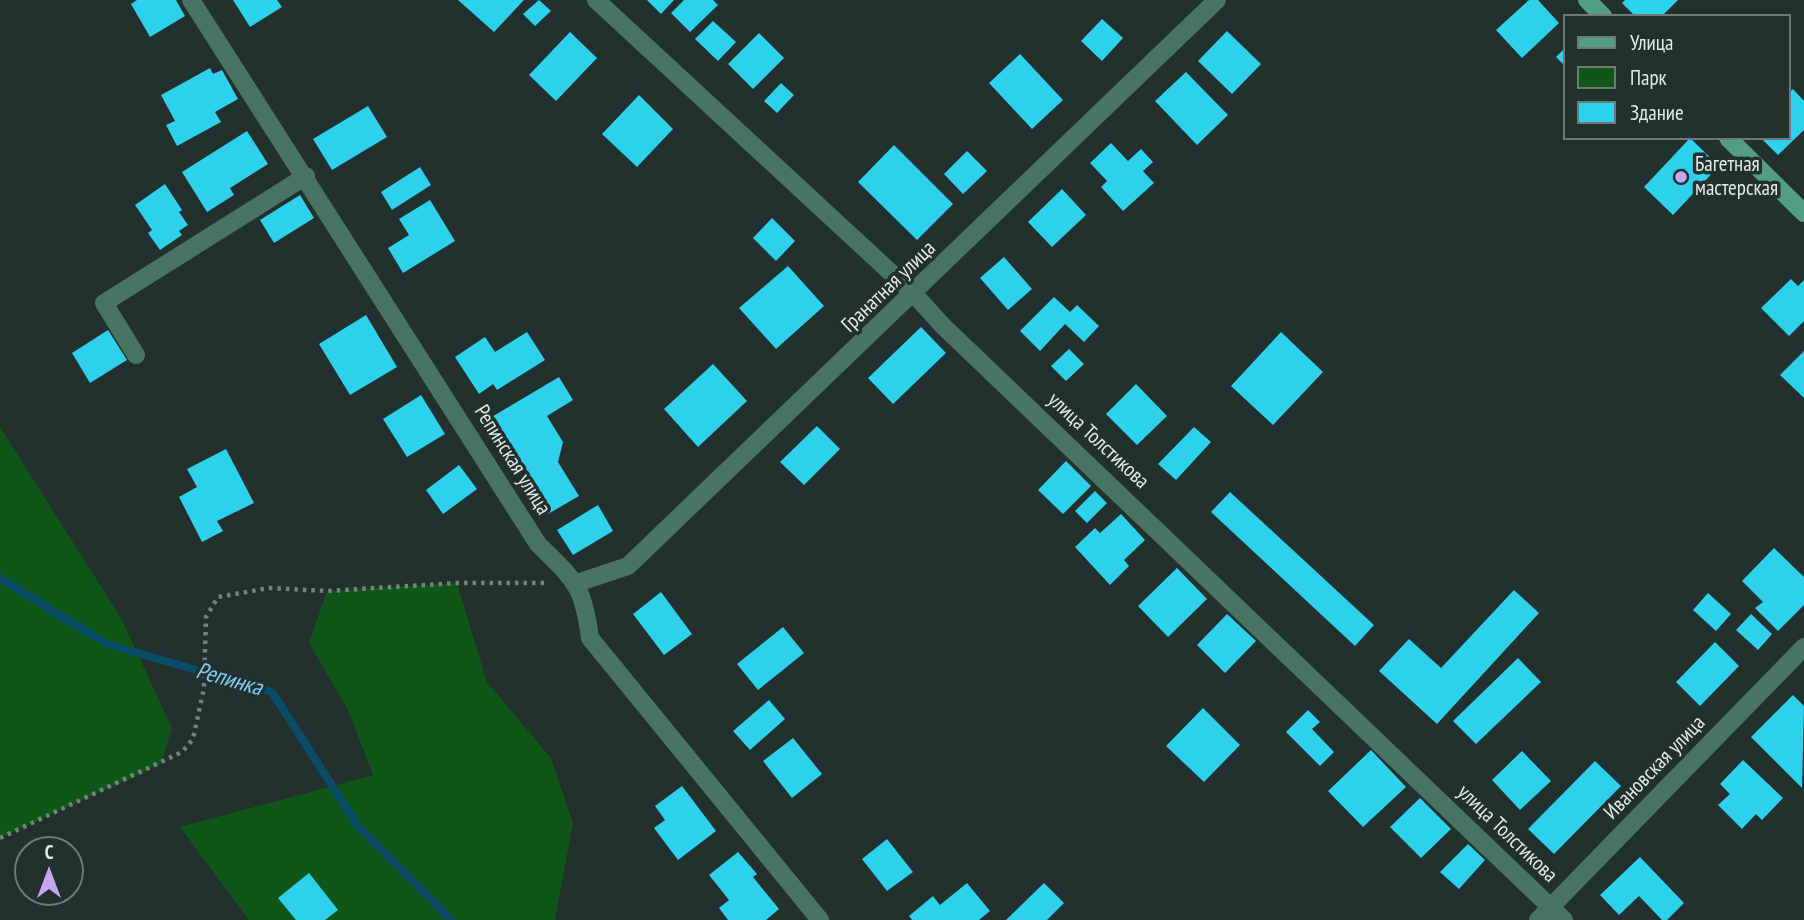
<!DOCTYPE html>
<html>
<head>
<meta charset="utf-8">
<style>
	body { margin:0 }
	#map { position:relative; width:1804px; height:920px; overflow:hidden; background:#22302e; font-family:"PT Sans Narrow",sans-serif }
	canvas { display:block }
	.legend { position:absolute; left:1563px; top:14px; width:228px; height:126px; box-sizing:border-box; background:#22302e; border:2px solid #6e7a78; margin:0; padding:9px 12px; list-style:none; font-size:21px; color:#e1e9e8 }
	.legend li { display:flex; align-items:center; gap:14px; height:35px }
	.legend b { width:35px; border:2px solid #6e7a78 }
	.north { position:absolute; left:14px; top:836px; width:70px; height:70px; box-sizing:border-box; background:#22302e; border:2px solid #6e7a78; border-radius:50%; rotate:0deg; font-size:19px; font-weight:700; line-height:28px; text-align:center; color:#e1e9e8 }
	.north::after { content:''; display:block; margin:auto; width:24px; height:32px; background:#c4a7f1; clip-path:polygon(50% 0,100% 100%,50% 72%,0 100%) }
</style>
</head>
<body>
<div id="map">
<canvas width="1804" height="920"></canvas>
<ul class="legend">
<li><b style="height:9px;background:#529e82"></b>Улица</li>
<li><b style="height:19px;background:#0f5618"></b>Парк</li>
<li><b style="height:19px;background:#2ed1ec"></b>Здание</li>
</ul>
<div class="north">С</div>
</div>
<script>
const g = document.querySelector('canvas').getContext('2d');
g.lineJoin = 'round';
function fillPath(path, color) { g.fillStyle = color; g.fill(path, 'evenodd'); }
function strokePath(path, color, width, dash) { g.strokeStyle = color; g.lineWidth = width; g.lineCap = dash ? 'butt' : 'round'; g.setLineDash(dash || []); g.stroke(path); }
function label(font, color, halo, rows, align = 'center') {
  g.font = font + ' "PT Sans Narrow",sans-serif'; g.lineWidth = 7; g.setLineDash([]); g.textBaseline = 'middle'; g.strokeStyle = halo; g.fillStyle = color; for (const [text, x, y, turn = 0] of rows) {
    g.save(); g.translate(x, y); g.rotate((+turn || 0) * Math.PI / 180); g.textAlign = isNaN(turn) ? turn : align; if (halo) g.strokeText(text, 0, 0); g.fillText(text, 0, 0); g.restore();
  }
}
const green = new Path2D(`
	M0 427 121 618 172 728 161 764 0 838Z
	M457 583 487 682 551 758 573 823 555 920H249L180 827 373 775 349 712 309 643 327 591Z`);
const stream = new Path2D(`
	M0 578 107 644 272 692 358 826 452 920`);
const building = new Path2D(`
	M137 0H176L185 16 150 37 131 4Z
	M233 0H277L282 7 250 27Z
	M458 0H524L494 32Z
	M539 0 551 11 535 26 523 14Z
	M647 0H674L661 14Z
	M684 0H713L718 5 690 32 671 13Z
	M1529 0H1538L1559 23 1522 58 1496 30Z
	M1625 0H1678L1662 16H1635L1622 3Z
	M1102 19 1123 38 1102 61 1081 41Z
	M713 21 736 42 718 61 695 39Z
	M1227 31 1261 64 1232 94 1198 61Z
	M570 32 597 58 556 101 529 75Z
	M759 33 784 58 753 89 728 64Z
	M1564 49V65L1556 57Z
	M1020 54 1063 100 1032 129 989 83Z
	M210 68 213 74 222 70 238 99 215 112 221 122 177 146 166 125 175 121 161 95Z
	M1186 72 1228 115 1197 145 1155 101Z
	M781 83 794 95 777 113 764 101Z
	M1793 89 1804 101V130L1778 155 1761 138H1788V94Z
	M639 95 673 129 637 167 602 134Z
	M368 106 387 137 332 170 313 139Z
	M247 131 268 164 230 188 234 195 207 212 182 172Z
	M1690 138 1719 166 1673 215 1644 187Z
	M1111 143 1128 161 1141 149 1153 162 1143 171 1154 183 1123 211 1101 187 1107 181 1090 163Z
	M894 145 953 204 917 240 858 182Z
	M967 151 987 171 963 194 944 174Z
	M420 167 431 185 392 210 381 192Z
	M165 184 182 210 179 212 188 225 179 231 182 235 160 250 148 233 152 230 135 205Z
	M1062 189 1086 215 1052 247 1028 222Z
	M300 195 314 218 274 243 260 220Z
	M430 200 455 241 403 273 388 248 409 235 399 219Z
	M772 218 795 241 776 261 753 238Z
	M1004 257 1032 289 1008 310 980 278Z
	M788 266 824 306 776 349 739 308Z
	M1791 279 1798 286 1804 280V321L1789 336 1761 308Z
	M1054 297 1070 312 1077 305 1099 326 1084 342 1065 324 1040 351 1020 331Z
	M366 315 397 367 350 395 319 344Z
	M921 327 946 353 893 404 868 378Z
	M108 330 127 360 90 383 72 353Z
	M527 332 545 360 497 390 493 384 479 394 455 357 485 337 495 352Z
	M1281 332 1323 372 1273 425 1231 386Z
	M1069 349 1084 364 1066 381 1051 366Z
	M1804 351V398L1780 375Z
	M713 364 747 401 698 447 664 409Z
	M559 377 573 400 547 416 563 442 558 462 579 496 548 514 490 418Z
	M1136 384 1167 416 1137 445 1106 414Z
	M421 395 445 434 407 457 383 419Z
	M817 426 840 449 804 485 780 462Z
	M1194 427 1211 442 1176 480 1158 464Z
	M226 449 254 503 217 521 223 531 202 542 179 497 197 487 187 469Z
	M1066 461 1091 486 1063 514 1038 490Z
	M459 465 477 489 443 514 426 490Z
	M1095 491 1107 503 1087 523 1075 511Z
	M1230 492 1374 625 1355 646 1211 512Z
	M598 505 613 531 573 555 557 530Z
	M1121 514 1145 540 1124 560 1129 566 1110 585 1075 547 1095 528 1100 533Z
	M1774 548 1804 577V605L1778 631 1755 608 1763 602 1742 581Z
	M1177 568 1207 599 1168 637 1138 606Z
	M1514 590 1539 613 1437 724 1379 671 1409 639 1441 668Z
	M661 592 692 634 664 655 633 614Z
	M1708 593 1731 614 1716 631 1693 610Z
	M1227 614 1256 641 1225 673 1197 645Z
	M1751 614 1772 634 1758 650 1736 630Z
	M783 627 804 653 758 690 737 664Z
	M1715 642 1739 666 1700 706 1676 682Z
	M1518 658 1541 682 1476 744 1453 721Z
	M1793 695 1804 706 1802 788 1751 737Z
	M769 700 785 719 750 750 733 731Z
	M1203 708 1240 745 1204 782 1166 746Z
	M1308 710 1320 722 1312 729 1334 752 1320 766 1286 732Z
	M793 738 822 774 792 798 763 761Z
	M1371 750 1406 787 1363 827 1328 791Z
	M1522 751 1551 781 1520 810 1492 780Z
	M1743 760 1783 798 1762 820 1756 814 1742 829 1718 805 1730 794 1720 784Z
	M1595 761 1621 786 1554 854 1528 829Z
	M682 786 716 831 678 860 654 828 665 820 655 806Z
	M1420 798 1451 829 1421 858 1390 827Z
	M887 839 913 872 887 891 862 859Z
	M1468 844 1485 860 1459 889 1440 872Z
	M738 852 757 874 753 877 779 909 766 920H728L719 908 729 900 709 875Z
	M1640 857 1684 903 1667 920H1662L1639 896 1619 915 1600 895Z
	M309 873 338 910 325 920H296L278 898Z
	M967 883 990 911 979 920H912L909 916 933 896 940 905Z
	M1044 883 1064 903 1047 920H1006Z`);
const path = new Path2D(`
	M0 838 182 752 193 739 204 688 206 617 218 597 269 588 327 591 457 583H545`);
const minor = new Path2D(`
	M191 0 538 544C575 581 583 584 590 638L820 920
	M596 0 914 294 943 326 1564 920
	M136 355 104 303 306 176
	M577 583 628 566 1217 0
	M1538 920 1804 647`);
const secondary = new Path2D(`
	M1587 0 1603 16
	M1728 138 1804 213`);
const markers = [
	[1681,177,7,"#c4a7f1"]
];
const poiNames = [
	["Багетная",1695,165],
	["мастерская",1695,189]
];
const streetNames = [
	["Гранатная улица",889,287,-44],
	["улица Толстикова",1098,441,43],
	["Репинская улица",512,460,58],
	["Ивановская улица",1655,768,-46],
	["улица Толстикова",1507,834,44]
];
const waterNames = [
	["Репинка",229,680,16]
];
fillPath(green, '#0f5618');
strokePath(stream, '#0b4c69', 8);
fillPath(building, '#2ed1ec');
strokePath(path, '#75807f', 4.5, [3.5, 5]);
strokePath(minor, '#487563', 18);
strokePath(secondary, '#529e82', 18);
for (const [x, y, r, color] of markers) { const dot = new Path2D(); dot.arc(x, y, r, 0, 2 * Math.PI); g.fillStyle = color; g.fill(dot); strokePath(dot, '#22302e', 2.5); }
label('21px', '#e1e9e8', '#22302e', poiNames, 'left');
label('21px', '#e1e9e8', '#22302e', streetNames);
label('italic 23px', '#81ccf6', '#22302e', waterNames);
</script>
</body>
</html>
